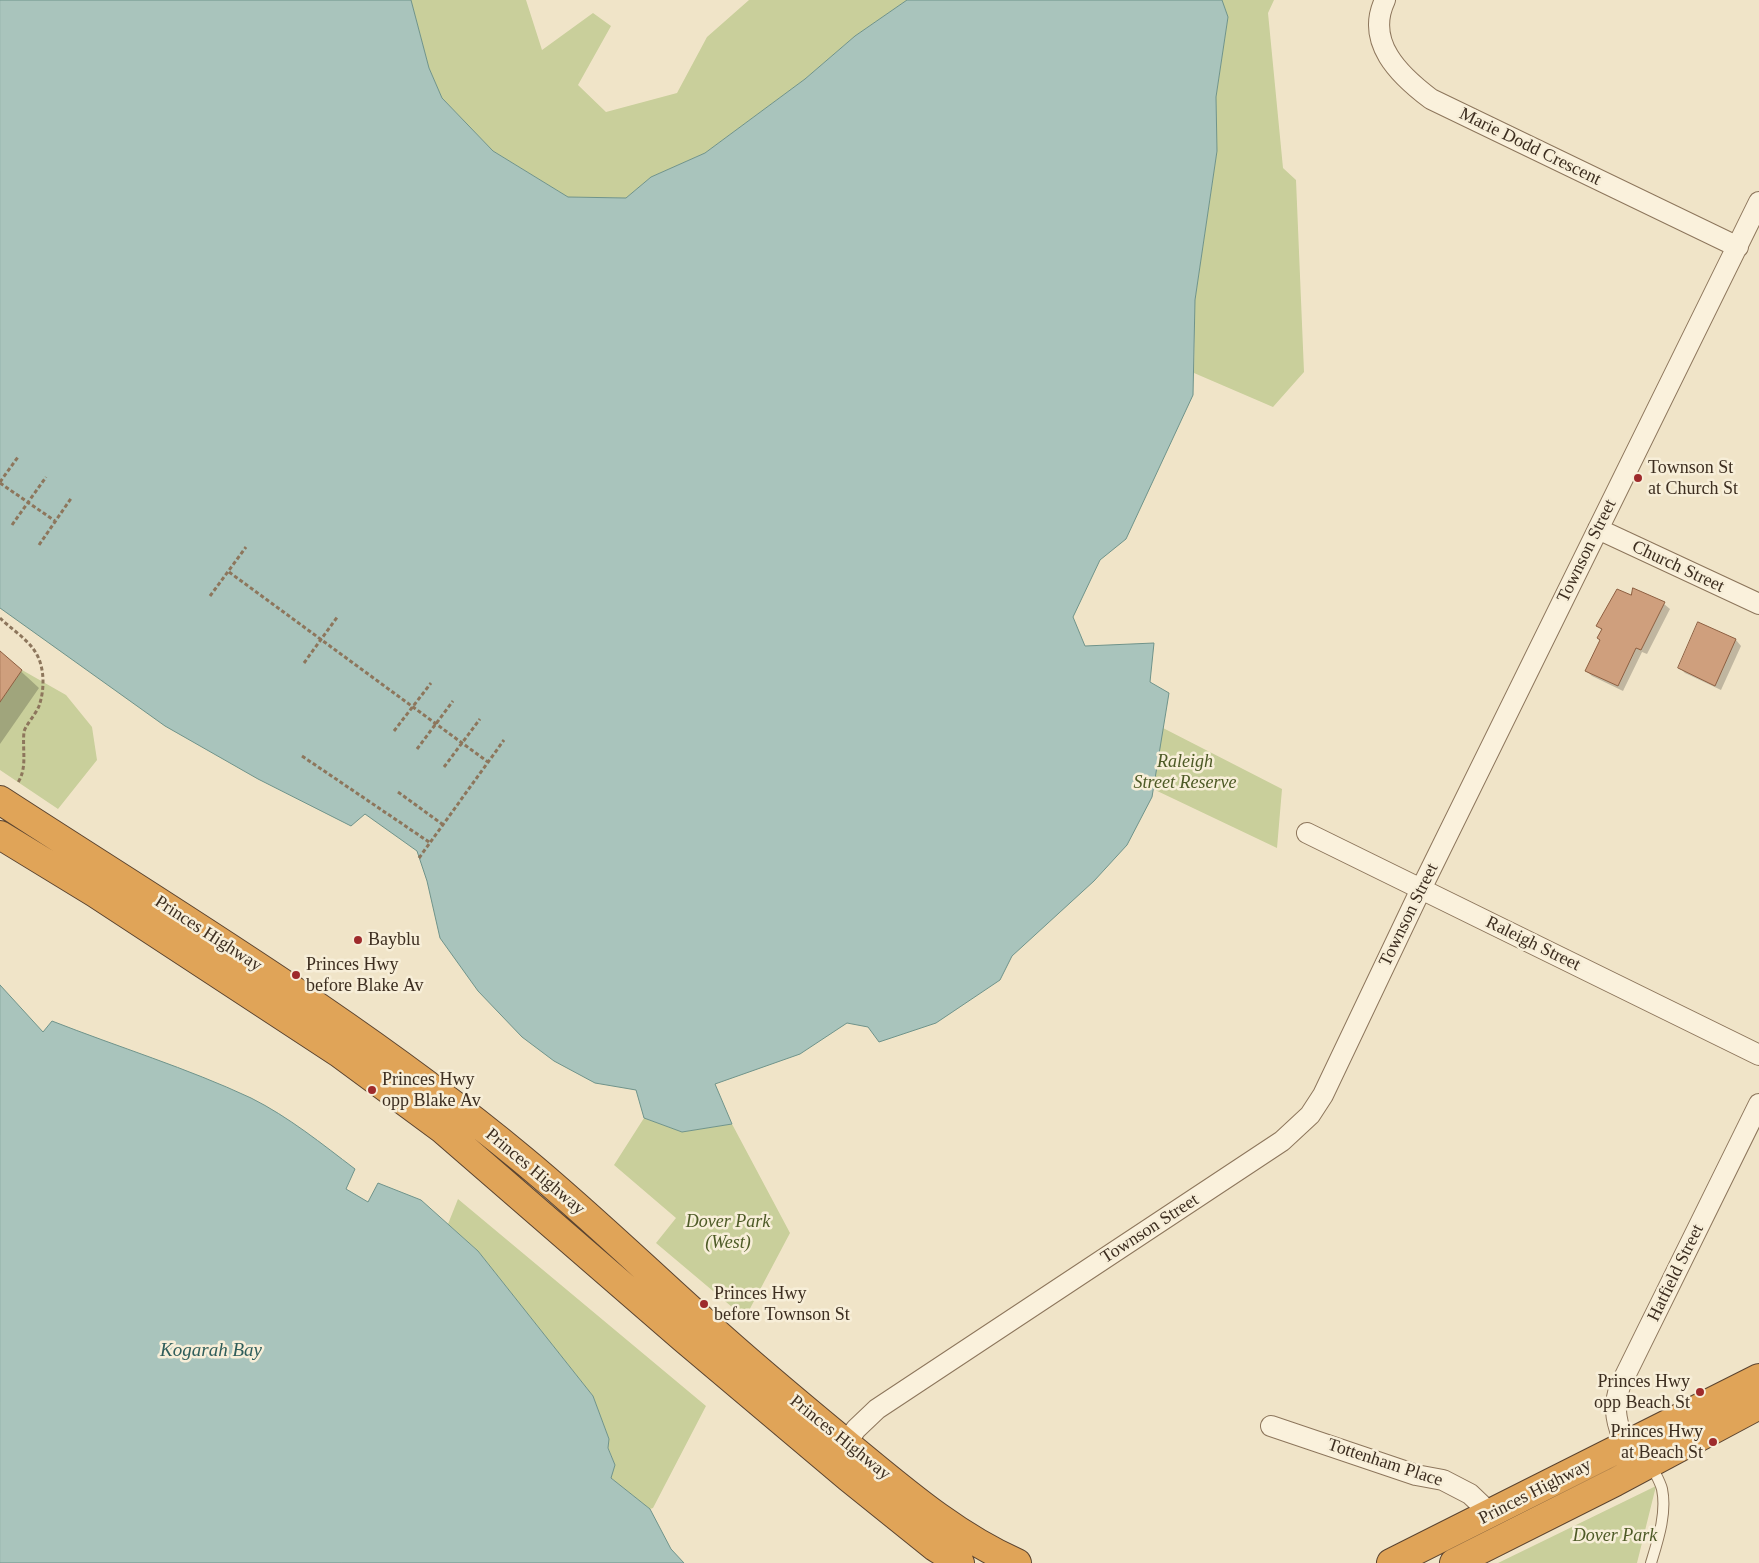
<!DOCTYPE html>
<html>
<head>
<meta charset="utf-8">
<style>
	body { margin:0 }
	canvas { display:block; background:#f0e4c8 }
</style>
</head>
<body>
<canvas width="1759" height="1563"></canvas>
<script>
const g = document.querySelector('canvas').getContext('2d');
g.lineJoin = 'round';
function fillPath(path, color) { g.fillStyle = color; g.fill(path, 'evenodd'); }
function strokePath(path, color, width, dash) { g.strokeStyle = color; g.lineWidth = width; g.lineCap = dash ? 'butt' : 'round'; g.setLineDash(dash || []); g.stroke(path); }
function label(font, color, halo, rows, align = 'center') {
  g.font = font + ' "Times New Roman",serif'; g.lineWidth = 5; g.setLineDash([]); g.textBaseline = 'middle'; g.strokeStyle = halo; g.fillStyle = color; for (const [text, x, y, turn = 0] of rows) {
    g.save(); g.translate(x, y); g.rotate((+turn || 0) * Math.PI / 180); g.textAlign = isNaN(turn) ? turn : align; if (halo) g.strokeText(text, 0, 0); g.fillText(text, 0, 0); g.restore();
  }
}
const green = new Path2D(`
	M411 0H526L542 50 593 13 611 26 578 85 606 112 677 93 707 37 749 0H907L855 36 805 79 705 153 651 177 626 198 568 197 493 151 442 98 429 68Z
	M1222 0H1274L1268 13 1283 168 1296 180 1304 372 1273 407 1194 373 1195 300 1217 151 1216 97 1228 17Z
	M22 670 66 695 92 727 97 760 58 809 0 770V702Z
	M1163 728 1282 789 1277 848 1153 789Z
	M644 1118 682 1132 732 1124 790 1233 745 1318 656 1243 676 1218 614 1165Z
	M458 1199 706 1406 653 1508 650 1509 611 1478 615 1465 608 1447 609 1439 593 1396 478 1251 448 1224Z
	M1656 1486 1637 1563H1498Z`);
const water = new Path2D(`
	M0 0H411L429 68 442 98 493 151 568 197 626 198 651 177 705 153 805 79 855 36 907 0H1222L1228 17 1216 97 1217 151 1195 300 1193 395 1126 539 1100 560 1073 617 1085 646 1154 643 1150 682 1169 693 1152 797 1127 845 1094 881 1012 956 1000 980 936 1023 879 1042 868 1027 847 1023 800 1054 715 1084 732 1124 682 1132 644 1118 636 1090 595 1083 554 1061 522 1037 478 991 440 938 427 881 417 851 365 814 351 826 258 779 165 726 0 608Z
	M0 985 43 1032 52 1021C118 1047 187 1068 251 1098 289 1117 322 1144 355 1169L346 1189 368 1202 378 1183 421 1200 478 1251 593 1396 609 1439 608 1448 615 1465 611 1478 650 1509 671 1549 684 1563H0Z`);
const shadow = new Path2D(`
	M1634 590 1664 604 1670 609 1647 654 1642 652 1623 691 1592 676 1586 671 1601 640 1602 631 1598 626 1631 597Z
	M1699 623 1736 640 1741 646 1721 690 1685 673 1679 667Z
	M0 652 39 688 0 744Z`);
const building = new Path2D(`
	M1633 588 1665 602 1641 650 1636 648 1618 686 1585 671 1600 640 1597 638 1602 629 1596 626 1617 589 1631 595Z
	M1698 622 1736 639 1715 686 1678 668Z
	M0 651 22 670 0 702Z`);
const path = new Path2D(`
	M0 482 18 457
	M0 483 55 521
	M12 525 46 477
	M39 545 72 497
	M229 572 488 762
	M210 596 246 547
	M0 618C10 628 26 638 34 650 45 665 45 689 39 706 36 714 25 726 24 732 22 751 28 768 17 784
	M304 663 338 616
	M394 731 431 683
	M417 749 453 701
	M302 756 429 842
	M444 767 480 719
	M398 792 442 824
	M419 858 504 740`);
const lane = new Path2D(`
	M1651 1464C1654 1472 1660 1481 1662 1489 1667 1513 1658 1540 1651 1563`);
const street = new Path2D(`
	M1385 0C1365 42 1399 75 1431 99L1738 247
	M1598 529 1759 604
	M1307 833 1759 1055
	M1271 1426 1416 1475 1443 1480 1470 1494 1491 1514
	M846 1443 856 1429 877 1409 1282 1141 1310 1115 1323 1095 1421 889 1759 202
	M1626 1446C1617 1425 1612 1409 1620 1386L1759 1104`);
const highway = new Path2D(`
	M0 800C177 915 359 1024 522 1159 585 1211 643 1267 703 1321 752 1366 803 1408 854 1450 905 1492 956 1536 1017 1563
	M0 835 95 893 339 1053 442 1129 683 1338 848 1477 935 1547 960 1563
	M1391 1563 1759 1378
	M1454 1563 1615 1482 1759 1405`);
const markers = [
	[1638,478,5,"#9e2a2b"],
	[358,940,5,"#9e2a2b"],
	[296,975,5,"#9e2a2b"],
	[372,1090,5,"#9e2a2b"],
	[704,1304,5,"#9e2a2b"],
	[1700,1392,5,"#9e2a2b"],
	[1713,1442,5,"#9e2a2b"]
];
const streetNames = [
	["Marie Dodd Crescent",1530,147,26],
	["Townson Street",1587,551,-64],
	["Church Street",1678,567,25],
	["Townson Street",1409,915,-64],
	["Princes Highway",208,934,33],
	["Raleigh Street",1533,944,26],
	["Princes Highway",535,1172,40],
	["Townson Street",1150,1229,-33],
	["Hatfield Street",1676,1273,-64],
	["Princes Highway",840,1438,39],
	["Tottenham Place",1385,1463,18],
	["Princes Highway",1535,1492,-27]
];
const poiNames = [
	["Townson St",1648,468],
	["at Church St",1648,489],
	["Bayblu",368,940],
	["Princes Hwy",306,965],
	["before Blake Av",306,986],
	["Princes Hwy",382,1080],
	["opp Blake Av",382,1101],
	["Princes Hwy",714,1294],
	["before Townson St",714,1315],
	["Princes Hwy",1690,1382,"right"],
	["opp Beach St",1690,1403,"right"],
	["Princes Hwy",1703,1432,"right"],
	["at Beach St",1703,1453,"right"]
];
const parkNames = [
	["Raleigh",1185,762],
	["Street Reserve",1185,783],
	["Dover Park",728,1222],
	["(West)",728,1243],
	["Dover Park",1615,1536]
];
const waterNames = [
	["Kogarah Bay",211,1351]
];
fillPath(green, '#c9cf9b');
fillPath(water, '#a9c4bc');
strokePath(water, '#6f938a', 1);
fillPath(shadow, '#0003');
fillPath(building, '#cf9f7d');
strokePath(building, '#8d5f41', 1);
strokePath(lane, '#8d765c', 12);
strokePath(street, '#8d765c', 22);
strokePath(highway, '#5b4430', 30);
strokePath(path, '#8d765c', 3, [4, 2.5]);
strokePath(lane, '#faf1dc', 10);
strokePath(street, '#faf1dc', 20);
strokePath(highway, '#e0a458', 28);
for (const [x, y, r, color] of markers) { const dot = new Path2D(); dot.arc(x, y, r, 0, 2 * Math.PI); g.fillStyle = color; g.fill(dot); strokePath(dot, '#f7eed8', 2); }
label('18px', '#3d2e20', '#f7eed8', streetNames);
label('18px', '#3d2e20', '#f7eed8', poiNames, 'left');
label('italic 18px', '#4d5a26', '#f7eed8', parkNames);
label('italic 19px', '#2f5d5a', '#f7eed8', waterNames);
</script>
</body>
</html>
